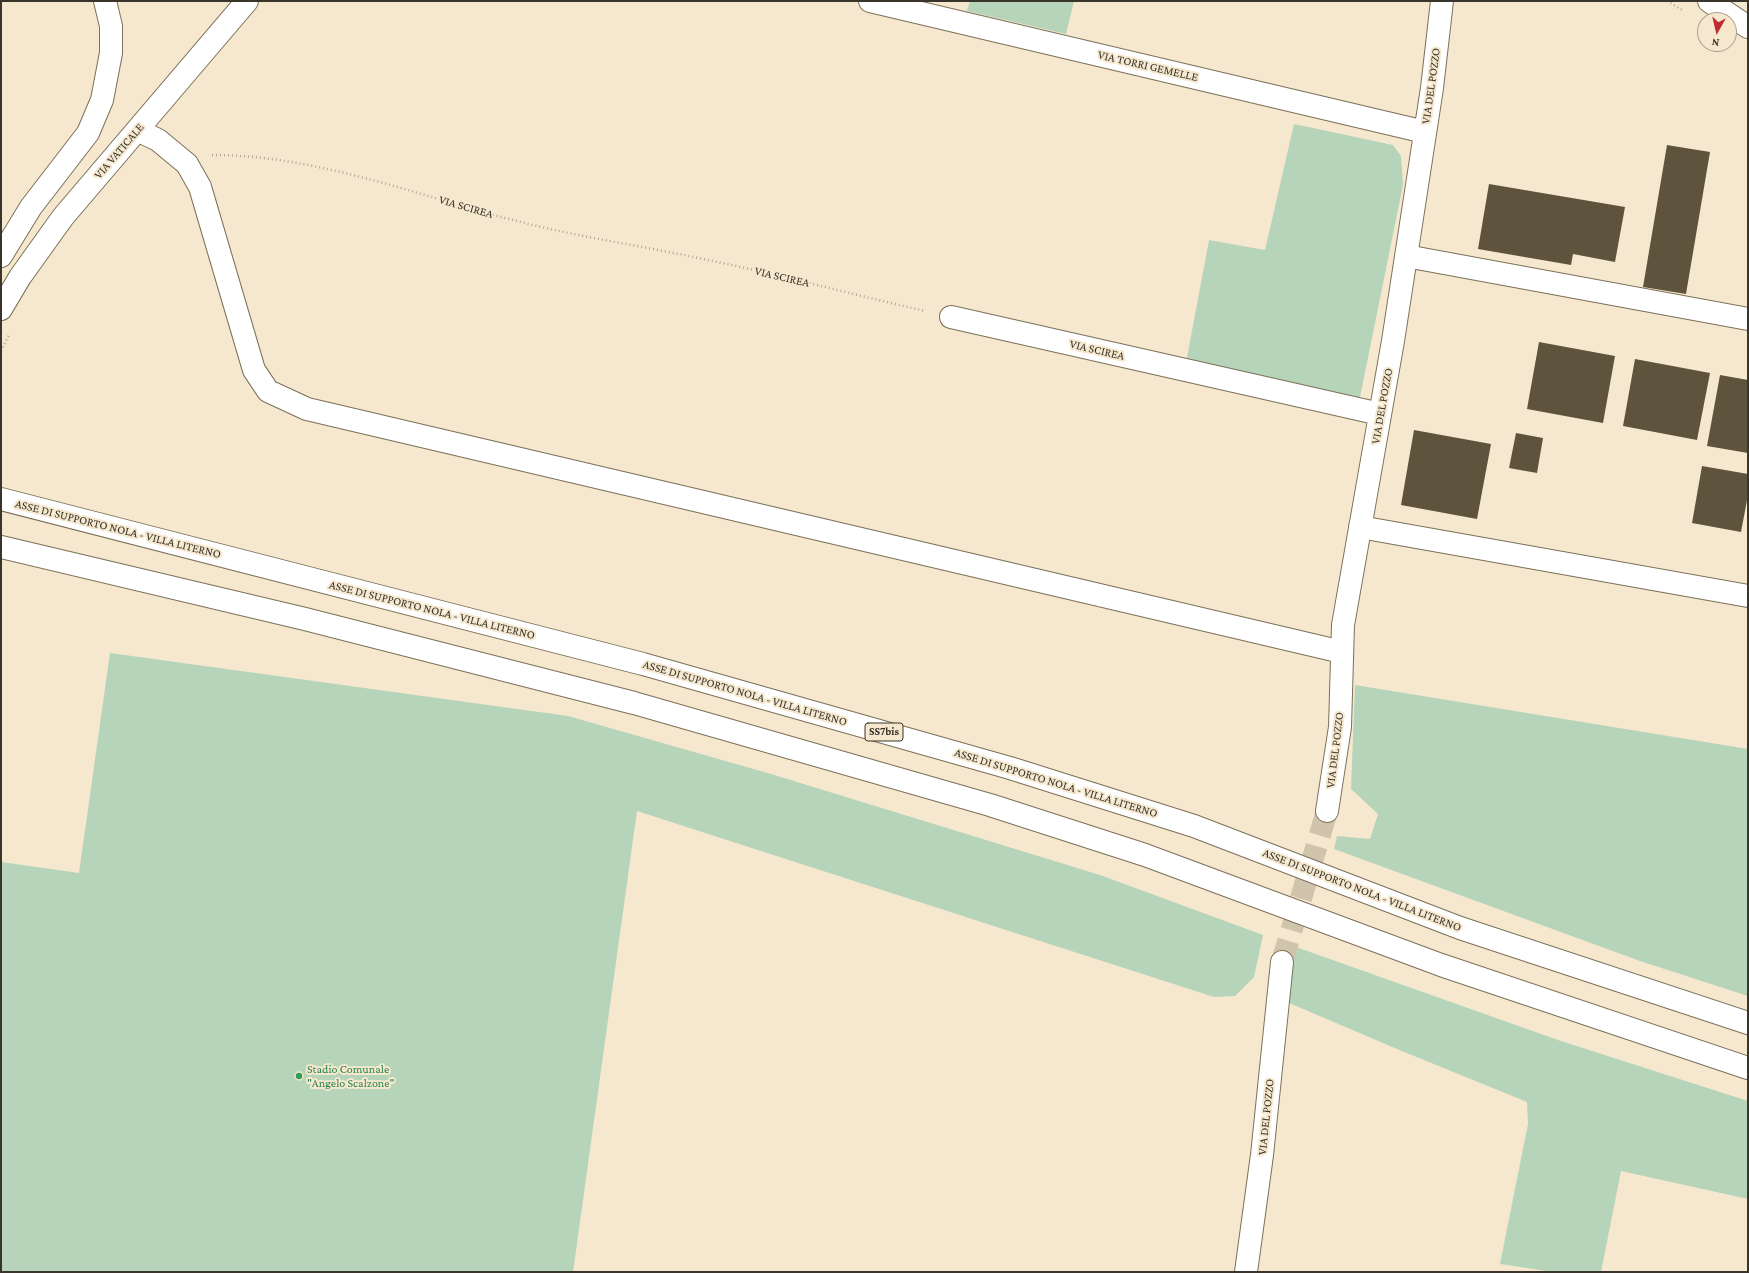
<!DOCTYPE html>
<html>
<head>
<meta charset="utf-8">
<style>
	body { margin:0 }
	#map { position:relative; width:1749px; height:1273px; overflow:hidden; background:#f5e8ce; font-family:"Crimson Pro",serif }
	canvas { display:block }
	.frame { position:absolute; inset:0; border:2px solid #3a352b; pointer-events:none }
	.north { position:absolute; left:1697px; top:12px; width:40px; height:40px; box-sizing:border-box; background:#f5e8ce; border:1px solid #aaa08d; border-radius:50%; rotate:188deg; font-size:11px; font-weight:700; line-height:16px; text-align:center; color:#3a352b }
	.north::after { content:''; display:block; margin:auto; width:14px; height:18px; background:#bd2d35; clip-path:polygon(50% 0,100% 100%,50% 72%,0 100%) }
</style>
</head>
<body>
<div id="map">
<canvas width="1749" height="1273"></canvas>
<div class="frame"></div>
<div class="north">N</div>
</div>
<script>
const g = document.querySelector('canvas').getContext('2d');
g.lineJoin = 'round';
function fillPath(path, color) { g.fillStyle = color; g.fill(path, 'evenodd'); }
function strokePath(path, color, width, dash) { g.strokeStyle = color; g.lineWidth = width; g.lineCap = dash ? 'butt' : 'round'; g.setLineDash(dash || []); g.stroke(path); }
function label(font, color, halo, rows, align = 'center') {
  g.font = font + ' "Crimson Pro",serif'; g.lineWidth = 4; g.setLineDash([]); g.textBaseline = 'middle'; g.strokeStyle = halo; g.fillStyle = color; for (const [text, x, y, turn = 0] of rows) {
    g.save(); g.translate(x, y); g.rotate((+turn || 0) * Math.PI / 180); g.textAlign = isNaN(turn) ? turn : align; if (halo) g.strokeText(text, 0, 0); g.fillText(text, 0, 0); g.restore();
  }
}
const green = new Path2D(`
	M970 1H1074L1066 34 967 11Z
	M1294 124 1393 145 1401 156 1403 185 1360 397 1351 403 1186 363 1209 240 1265 250Z
	M110 653 568 716 771 774 1100 875 1263 935 1254 977 1235 996 1214 997 637 811 573 1272H1V862L79 873Z
	M1355 685 1748 749V996L1640 961 1334 849 1337 836 1370 839 1378 814 1351 789Z
	M1296 947 1558 1040 1748 1101V1199L1621 1171 1601 1272H1553L1500 1264 1528 1124 1527 1102 1397 1049 1282 1000 1287 974Z`);
const building = new Path2D(`
	M1667 145 1710 152 1686 294 1643 287Z
	M1489 184 1625 207 1615 262 1573 254 1571 265 1478 249Z
	M1539 342 1615 356 1603 423 1527 409Z
	M1635 359 1710 373 1697 440 1623 426Z
	M1720 375 1748 380V453L1707 446Z
	M1414 430 1491 444 1477 519 1401 505Z
	M1516 433 1543 438 1537 473 1509 468Z
	M1702 466 1748 474V495L1741 532 1692 523Z`);
const minorTunnel = new Path2D(`
	M1282 962 1327 811`);
const path = new Path2D(`
	M1667 1 1684 11
	M212 155C324 155 430 201 537 226 592 239 648 247 703 259 777 274 851 294 925 311
	M1 351 9 335`);
const minor = new Path2D(`
	M870 1 1425 132
	M137 130 158 140 187 164 200 187 254 370 268 391 307 409 1342 652
	M1406 256 1748 319
	M1 309 20 277 63 217 247 1
	M951 317 1380 414
	M1360 527 1748 596
	M1327 811 1340 727 1343 625 1393 341 1432 88 1442 1
	M1246 1272 1262 1155 1282 962`);
const major = new Path2D(`
	M1709 1 1748 27`);
const highway = new Path2D(`
	M1 256 31 207 88 133 102 100 111 53V26L105 1
	M1 499 643 664 1010 768 1194 826 1460 928 1748 1023
	M1 547 305 619 634 703 990 805 1145 855 1441 965 1748 1068`);
const markers = [
	[299,1076,4,"#2e9e5b"]
];
const shields = [
	[884,732,38]
];
const shieldNames = [
	["SS7bis",884,732]
];
const streetNames = [
	["VIA TORRI GEMELLE",1148,66,13],
	["VIA DEL POZZO",1431,86,-82],
	["VIA VATICALE",119,151,-49],
	["VIA SCIREA",466,207,16],
	["VIA SCIREA",782,277,13],
	["VIA SCIREA",1097,350,13],
	["VIA DEL POZZO",1382,406,-80],
	["ASSE DI SUPPORTO NOLA - VILLA LITERNO",118,529,14],
	["ASSE DI SUPPORTO NOLA - VILLA LITERNO",432,610,14],
	["ASSE DI SUPPORTO NOLA - VILLA LITERNO",745,693,16],
	["VIA DEL POZZO",1335,750,-83],
	["ASSE DI SUPPORTO NOLA - VILLA LITERNO",1056,783,17],
	["ASSE DI SUPPORTO NOLA - VILLA LITERNO",1362,890,21],
	["VIA DEL POZZO",1266,1117,-84]
];
const leisureNames = [
	["Stadio Comunale",307,1069],
	["\"Angelo Scalzone\"",307,1083]
];
fillPath(green, '#b6d4ba');
fillPath(building, '#5e533d');
strokePath(minorTunnel, '#d0c4ad', 22, [22, 11]);
strokePath(minor, '#7b7058', 24);
strokePath(major, '#7b7058', 24);
strokePath(highway, '#7b7058', 24);
strokePath(path, '#b1a793', 2.5, [1, 3]);
strokePath(minor, '#fff', 22);
strokePath(major, '#fff', 22);
strokePath(highway, '#fff', 22);
for (const [x, y, r, color] of markers) { const dot = new Path2D(); dot.arc(x, y, r, 0, 2 * Math.PI); g.fillStyle = color; g.fill(dot); strokePath(dot, '#f5e8ce', 1.5); }
for (const [x, y, w] of shields) { const box = new Path2D(); box.roundRect(x - w / 2, y - 9, w, 18, 3); g.fillStyle = '#f5e8ce'; g.fill(box); strokePath(box, '#3a352b', 1); }
label('bold 11px', '#3a352b', null, shieldNames);
label('12px', '#3a352b', '#f5e8ce', streetNames);
label('12px', '#27864d', '#f5e8ce', leisureNames, 'left');
</script>
</body>
</html>
